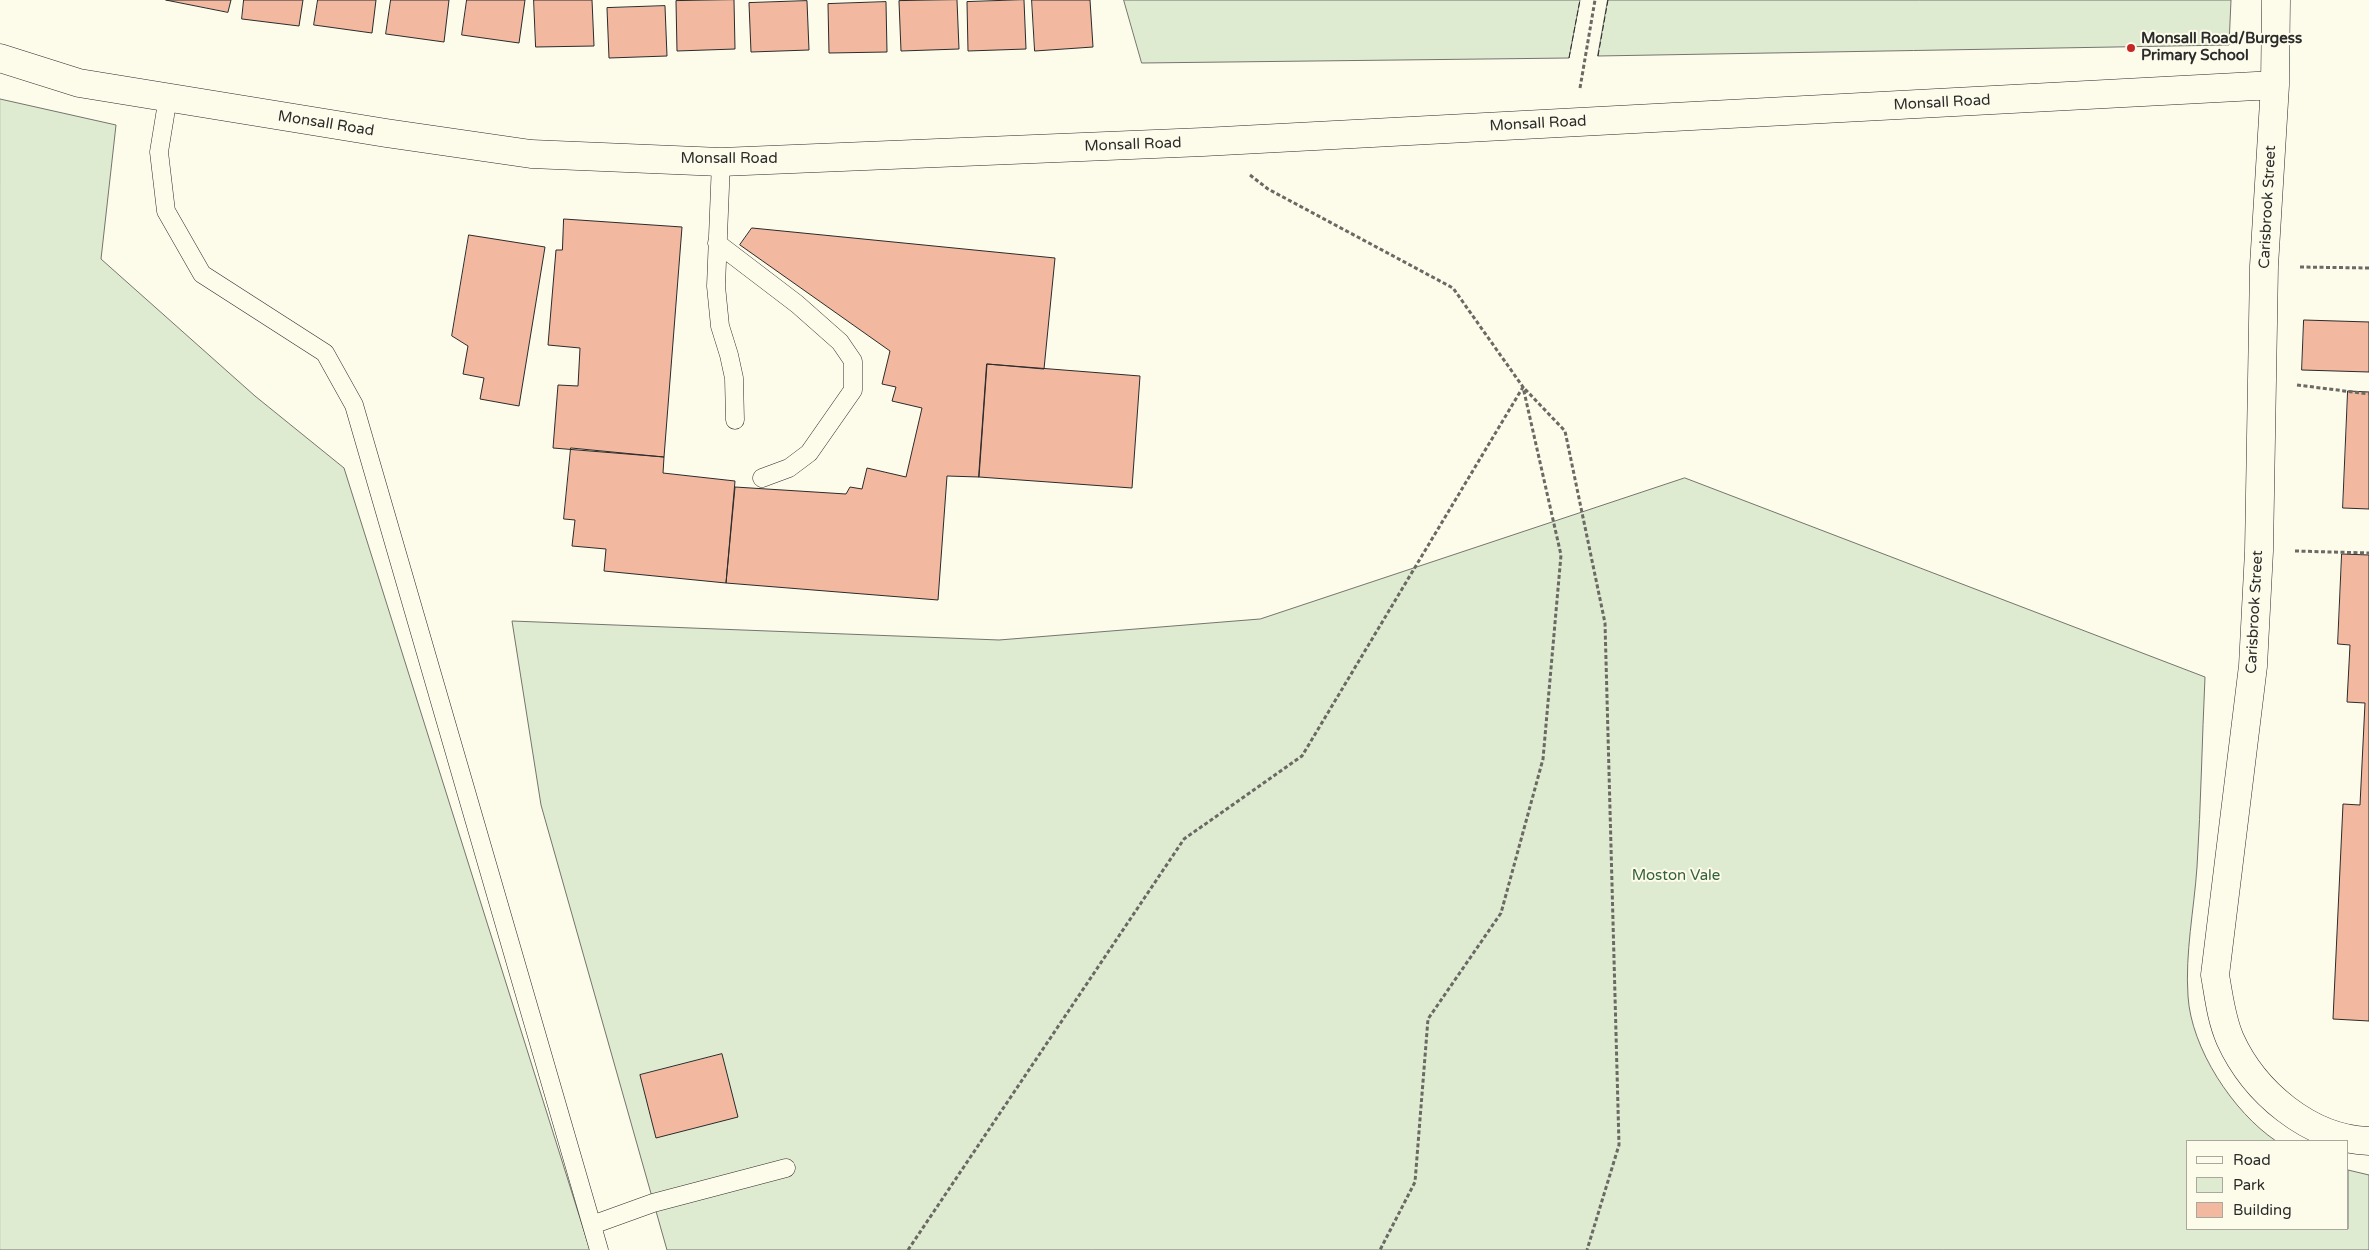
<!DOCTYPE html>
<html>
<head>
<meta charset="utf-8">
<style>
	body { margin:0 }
	#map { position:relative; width:2369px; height:1250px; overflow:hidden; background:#fdfbea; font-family:"Varela Round",sans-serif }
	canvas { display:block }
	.legend { position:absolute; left:2186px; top:1140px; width:162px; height:90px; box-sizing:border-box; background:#fdfbea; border:1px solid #a9a89e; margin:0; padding:6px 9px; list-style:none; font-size:15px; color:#2b2b2b }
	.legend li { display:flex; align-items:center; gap:10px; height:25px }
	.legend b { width:25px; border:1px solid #a9a89e }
</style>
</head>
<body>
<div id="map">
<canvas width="2369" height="1250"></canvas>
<ul class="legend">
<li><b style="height:6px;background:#fdfbea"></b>Road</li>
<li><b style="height:14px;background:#deebd1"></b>Park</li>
<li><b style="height:14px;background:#f2b8a0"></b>Building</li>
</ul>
</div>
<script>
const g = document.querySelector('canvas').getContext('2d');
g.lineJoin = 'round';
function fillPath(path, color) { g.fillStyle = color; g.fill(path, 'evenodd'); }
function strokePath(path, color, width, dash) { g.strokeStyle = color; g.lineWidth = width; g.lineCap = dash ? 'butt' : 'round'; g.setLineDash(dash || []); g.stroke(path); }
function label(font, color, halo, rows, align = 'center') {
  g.font = font + ' "Varela Round",sans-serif'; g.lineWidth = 4; g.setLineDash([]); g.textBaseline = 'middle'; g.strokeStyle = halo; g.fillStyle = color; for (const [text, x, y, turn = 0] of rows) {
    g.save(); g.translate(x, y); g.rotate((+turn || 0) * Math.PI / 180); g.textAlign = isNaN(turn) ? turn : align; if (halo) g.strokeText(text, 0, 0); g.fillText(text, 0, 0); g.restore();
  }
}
const green = new Path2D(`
	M1124 0H1580L1569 58 1142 63Z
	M1608 0H2231L2229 45 1598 56Z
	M0 99 116 125 101 259 255 396 344 468 590 1250H0Z
	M1685 478 2205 677C2202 740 2201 804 2197 867 2194 910 2185 953 2188 996 2191 1048 2233 1112 2276 1141H2188V1229H2348V1170L2369 1175V1250H667L541 805 512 621 999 640 1260 619Z`);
const building = new Path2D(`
	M166 0H231L228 12Z
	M244 0H303L299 26 242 19Z
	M318 0H376L372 33 314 25Z
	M391 0H449L444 42 386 34Z
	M467 0H525L519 43 462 35Z
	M534 0H592L594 46 536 47Z
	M734 0 735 49 677 51 676 1Z
	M957 0 959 49 901 51 899 1Z
	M1024 0 1026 49 968 51 967 2Z
	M1032 0H1090L1093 47 1035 51Z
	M807 1 809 50 751 52 749 3Z
	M886 2 887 52 829 53 828 4Z
	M665 6 667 56 609 58 607 8Z
	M564 219 682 227 664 457 553 448 558 385 578 386 580 348 548 345 556 250H562Z
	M752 228 1055 258 1044 369 987 364 979 477 947 476 938 600 726 583 735 487 846 494 850 487 862 489 867 468 906 477 922 408 892 401 896 387 882 384 890 351 740 245Z
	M469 235 545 247 519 406 480 399 484 378 463 374 468 346 452 336Z
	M2304 320 2369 322V372L2302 370Z
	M987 364 1140 376 1132 488 979 477Z
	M2348 391 2369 392V509L2343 508Z
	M571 448 664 457 663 473 735 481 726 583 604 571 606 549 572 546 575 520 564 519Z
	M2342 554 2369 555V1021L2333 1019 2343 804 2360 805 2365 703 2347 702 2350 645 2338 644Z
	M722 1054 738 1117 656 1138 640 1075Z`);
const path = new Path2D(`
	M1580 88 1595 0
	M1250 175 1268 189 1453 288 1523 387 1561 555 1543 759 1501 913 1428 1019 1415 1182 1380 1250
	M2300 267 2369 268
	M2297 385 2369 394
	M2295 551 2369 553
	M908 1250 1184 839 1302 756 1523 387 1565 431 1605 623 1619 1145 1587 1250`);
const service = new Path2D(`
	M168 97 159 152 166 211 202 274 325 353 354 405 599 1250
	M721 162 716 286 720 326 729 355 734 378 735 420
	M717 243 797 304 840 342 853 361V390L809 453 789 468 762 478
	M592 1225 653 1203 786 1168`);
const minor = new Path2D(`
	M2276 0 2275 85 2264 266 2259 551 2253 666 2215 975C2219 997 2221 1018 2230 1039 2254 1092 2309 1139 2369 1141
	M0 58 79 83 386 133 531 154 721 162 1203 142 2275 85`);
const fence = new Path2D(`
	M1598 56 1608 0
	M1569 58 1580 0`);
const markers = [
	[2131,48,5,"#c62828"]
];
const poiNames = [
	["Monsall Road/Burgess",2141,39],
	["Primary School",2141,56]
];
const streetNames = [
	["Monsall Road",1942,103,-3],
	["Monsall Road",326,124,9],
	["Monsall Road",1538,124,-3],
	["Monsall Road",1133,145,-2],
	["Monsall Road",729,159],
	["Carisbrook Street",2268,207,-87],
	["Carisbrook Street",2255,612,-87]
];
const parkNames = [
	["Moston Vale",1676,876]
];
fillPath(green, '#deebd1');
strokePath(green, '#74746e', 1);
fillPath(building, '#f2b8a0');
strokePath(building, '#2b2b2b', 1);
strokePath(service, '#2b2b2b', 19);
strokePath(minor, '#2b2b2b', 29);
strokePath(path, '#6a6964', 3, [4, 2.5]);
strokePath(service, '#fdfbea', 18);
strokePath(minor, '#fdfbea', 28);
strokePath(fence, '#2b2b2b', 1, [6, 2.5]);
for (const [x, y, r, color] of markers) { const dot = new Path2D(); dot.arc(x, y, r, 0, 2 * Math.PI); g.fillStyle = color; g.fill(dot); strokePath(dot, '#fdfbea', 2); }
label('bold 15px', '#2b2b2b', '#fdfbea', poiNames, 'left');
label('15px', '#2b2b2b', '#fdfbea', streetNames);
label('15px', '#34623c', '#fdfbea', parkNames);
</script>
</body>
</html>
